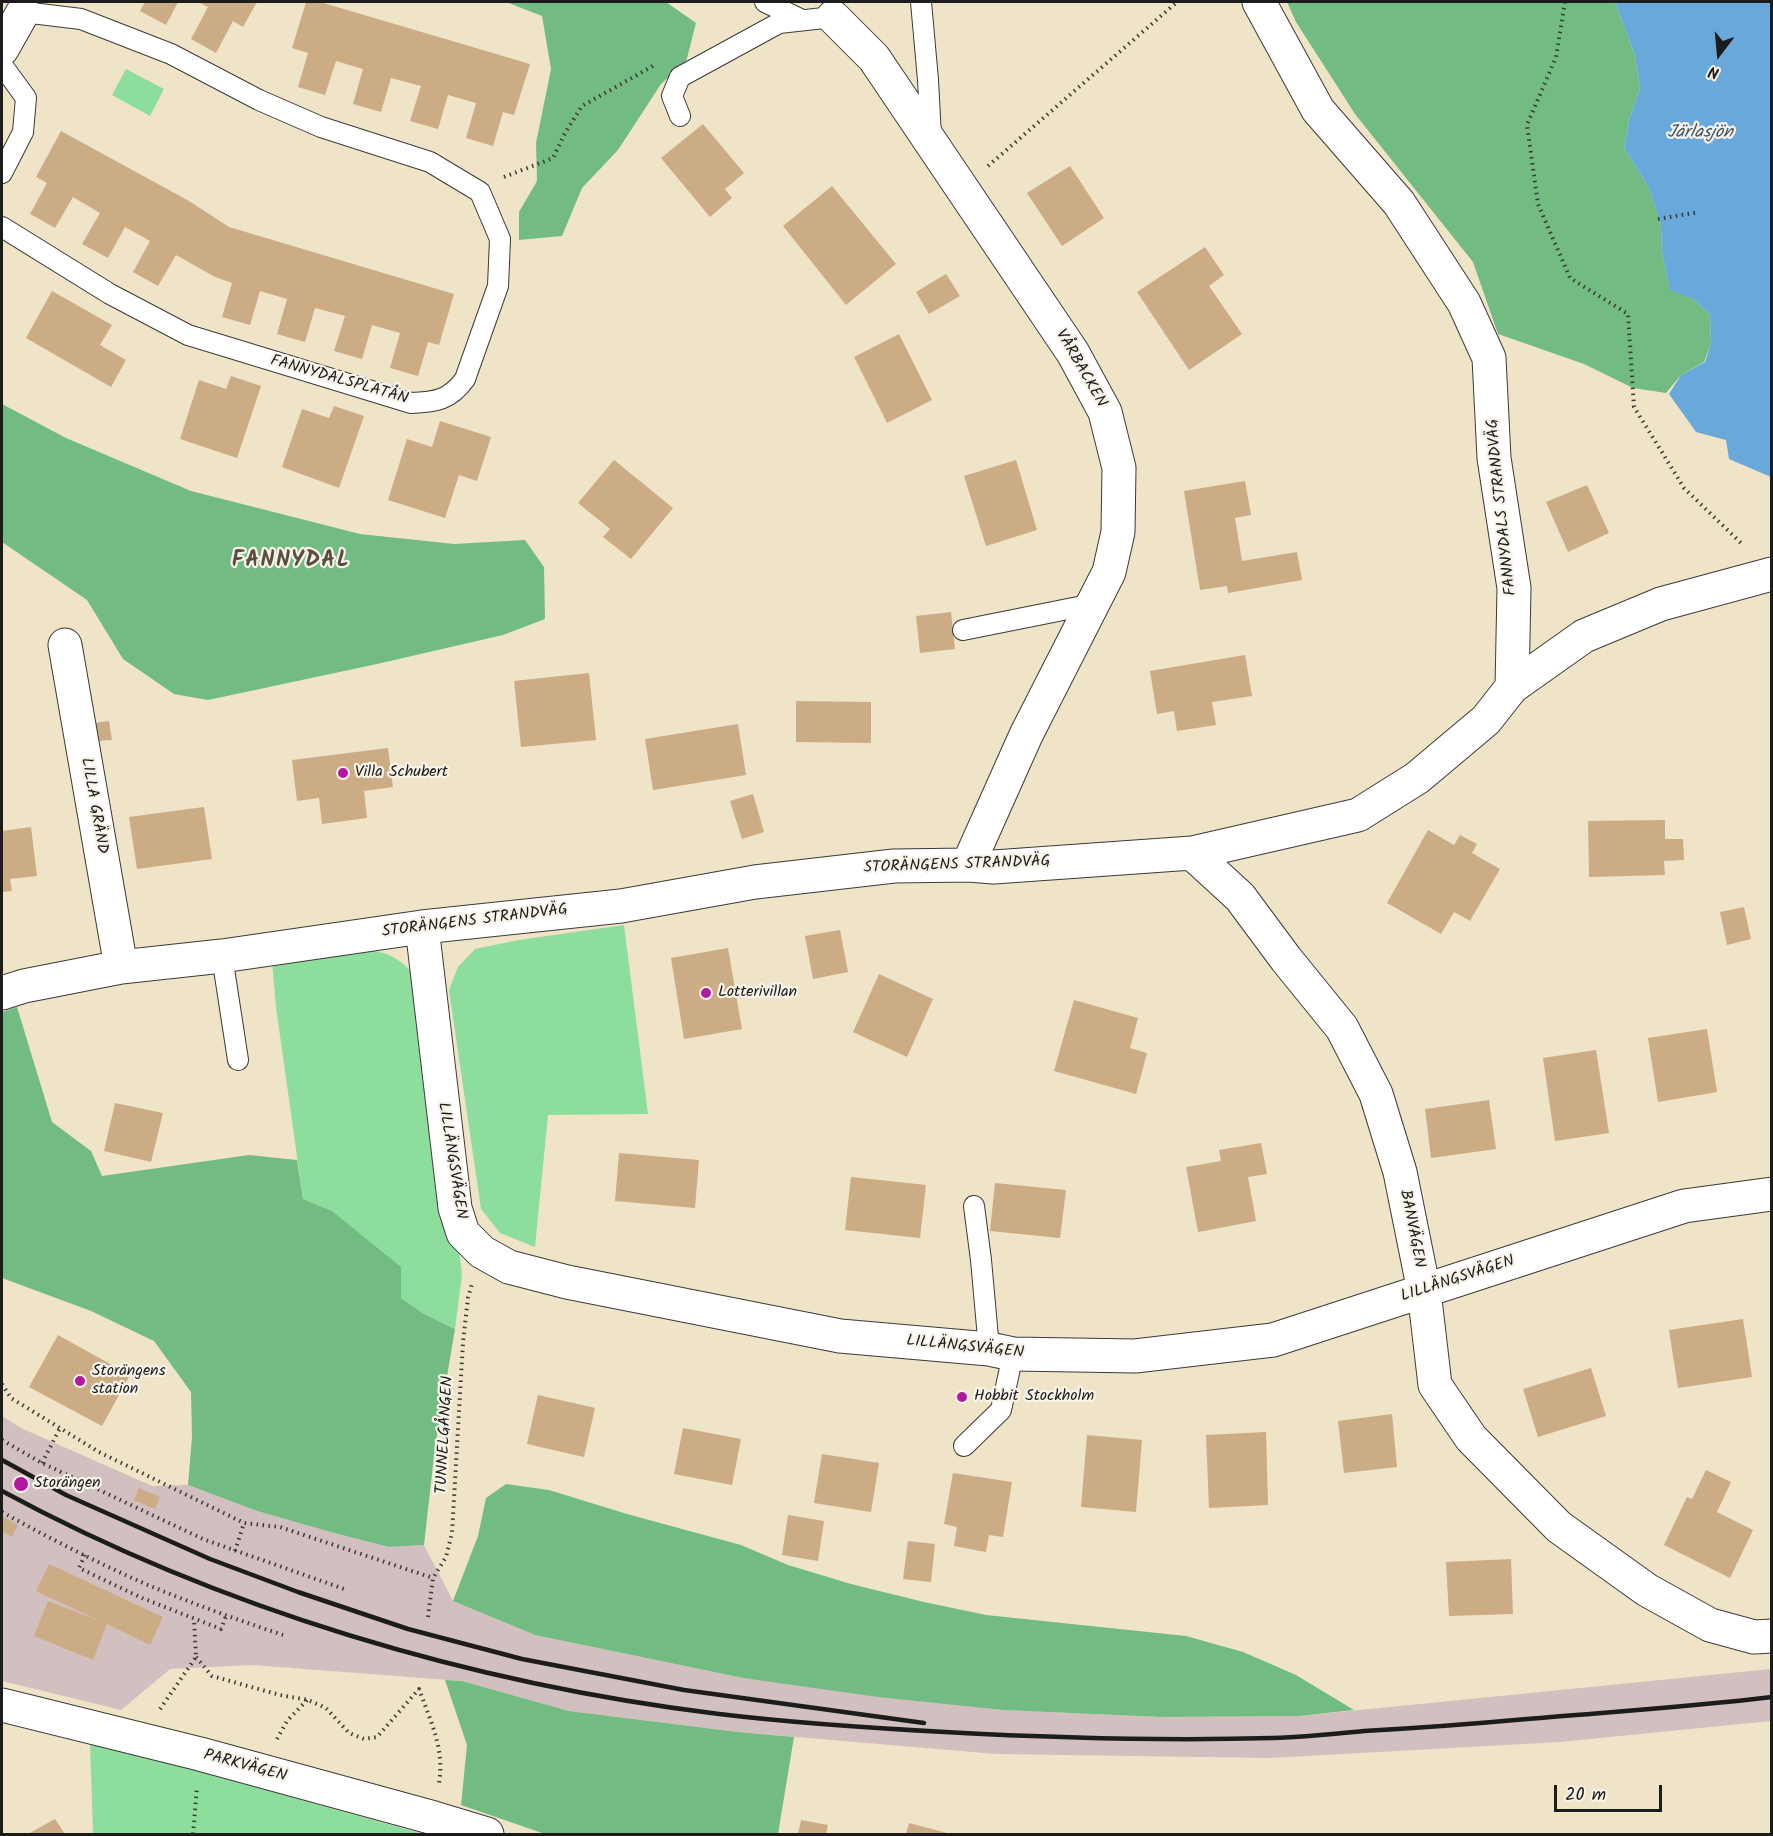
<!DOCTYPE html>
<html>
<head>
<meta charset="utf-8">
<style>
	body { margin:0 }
	#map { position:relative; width:1773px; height:1836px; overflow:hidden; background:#efe4c7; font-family:Kalam,sans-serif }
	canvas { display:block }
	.frame { position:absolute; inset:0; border:3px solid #1c1c1c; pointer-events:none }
	.north { position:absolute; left:1689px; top:24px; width:60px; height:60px; -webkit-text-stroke:4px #f7f3e8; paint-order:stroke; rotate:196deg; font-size:16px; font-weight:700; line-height:24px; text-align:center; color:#1c1c1c }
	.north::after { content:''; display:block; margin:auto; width:21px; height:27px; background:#1c1c1c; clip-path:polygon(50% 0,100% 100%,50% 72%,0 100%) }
	.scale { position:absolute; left:1554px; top:1785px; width:108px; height:27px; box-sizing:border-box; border:3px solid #1c1c1c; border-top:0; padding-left:8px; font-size:18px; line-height:21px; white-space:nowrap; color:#1c1c1c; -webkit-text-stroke:4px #f7f3e8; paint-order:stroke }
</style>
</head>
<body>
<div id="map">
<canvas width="1773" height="1836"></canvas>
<div class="frame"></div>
<div class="north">N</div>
<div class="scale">20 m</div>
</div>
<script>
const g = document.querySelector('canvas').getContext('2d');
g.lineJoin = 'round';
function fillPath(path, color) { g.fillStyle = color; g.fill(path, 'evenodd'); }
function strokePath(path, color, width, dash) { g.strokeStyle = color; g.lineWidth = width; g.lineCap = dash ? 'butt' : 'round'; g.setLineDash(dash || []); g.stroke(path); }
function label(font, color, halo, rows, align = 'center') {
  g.font = font + ' Kalam,sans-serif'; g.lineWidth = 4.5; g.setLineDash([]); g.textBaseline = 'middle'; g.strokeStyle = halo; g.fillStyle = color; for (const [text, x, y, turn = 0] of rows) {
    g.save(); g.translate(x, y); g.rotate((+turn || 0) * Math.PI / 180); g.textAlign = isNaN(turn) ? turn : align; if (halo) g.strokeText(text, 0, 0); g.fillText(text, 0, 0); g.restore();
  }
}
const industrial = new Path2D(`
	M2 1416 21 1428 152 1486 188 1485 257 1511 334 1533 389 1547 424 1545 453 1601 535 1635 743 1678 1003 1710 1161 1717 1299 1716 1771 1669V1721L1560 1742 1270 1758 996 1754 738 1732 569 1711 462 1681 252 1665 170 1669 121 1710 2 1681Z`);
const green = new Path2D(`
	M126 69 164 89 150 116 112 95Z
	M624 925 648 1114 548 1115 535 1247 500 1233 481 1209 449 990 458 967 475 949 519 940Z
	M358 950C387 951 395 955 415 975L454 1238 460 1257 462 1275 455 1329 424 1314 401 1298 332 1211 303 1199 276 1007 272 961Z
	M90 1741 423 1834H93Z`);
const forest = new Path2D(`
	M506 2H666L696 23 686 62 661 84 618 150 582 188 562 236 519 240V212L537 181 536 143 551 69 542 16Z
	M1287 2H1615L1635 55 1640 88 1629 120 1624 148 1649 188 1661 225 1662 252 1670 289 1693 299 1710 314 1711 344 1704 362 1681 375 1666 393 1633 388 1584 364 1498 334 1473 262 1355 114 1296 22Z
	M2 404 66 438 191 491 360 534 454 544 525 540 544 567 545 619 503 635 377 664 208 700 174 694 123 659 87 600 2 542Z
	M17 1007 52 1122 91 1151 102 1176 249 1155 297 1160 303 1199 332 1211 401 1267V1298L424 1314 455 1329 435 1447 424 1545 389 1547 334 1533 257 1511 188 1485 192 1437 191 1392 154 1341 91 1311 2 1278V1012Z
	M506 1484 549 1490 627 1514 741 1545 788 1565 851 1584 924 1602 986 1615 1186 1636 1243 1652 1296 1675 1354 1710 1299 1716 1161 1717 1003 1710 878 1697 743 1678 535 1635 453 1601 478 1536 486 1498Z
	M445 1680 462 1681 569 1711 738 1732 794 1737 778 1834H545L461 1805 467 1745Z`);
const water = new Path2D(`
	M1615 2H1771V477L1729 459 1726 440 1696 432 1669 394 1681 375 1705 362 1711 344 1710 314 1693 299 1670 290 1662 252 1661 225 1649 188 1624 148 1629 120 1640 88 1635 55Z`);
const building = new Path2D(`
	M145 2H178L166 25 140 11Z
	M198 2H257L243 27 233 21 216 53 191 39 208 7Z
	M306 2H320L530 64 514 115 503 112 493 146 466 138 476 103 448 95 438 129 410 121 421 86 391 78 381 112 353 104 363 69 336 61 325 95 298 87 308 53 292 48Z
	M703 124 744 173 725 189 732 198 710 217 661 158Z
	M61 131 189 201 229 227 454 294 439 345 428 342 418 376 390 368 400 333 372 325 362 359 334 351 345 316 315 308 305 342 277 334 287 299 260 291 250 325 222 317 232 283 215 277 176 255 158 286 133 272 150 241 125 227 108 258 82 244 100 213 73 197 55 228 30 214 47 183 36 177Z
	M1070 166 1104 218 1062 246 1027 193Z
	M832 186 896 264 846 305 783 226Z
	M1205 247 1224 275 1209 286 1242 334 1189 370 1137 292Z
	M946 274 960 296 929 314 916 292Z
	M52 291 112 325 100 345 126 360 111 387 26 338Z
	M899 334 932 400 887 423 854 357Z
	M231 376 261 386 237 458 180 439 199 380 226 389Z
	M334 406 364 416 339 488 282 467 302 409 329 418Z
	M440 421 491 437 477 481 459 475 445 518 388 500 407 439 432 447Z
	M614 460 673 508 631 559 603 537 610 529 578 503Z
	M1016 460 1037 530 986 546 964 476Z
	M1245 481 1251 515 1235 518 1242 561 1297 552 1302 580 1228 593 1227 586 1200 590 1184 491Z
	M1587 485 1609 533 1568 552 1546 502Z
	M951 612 955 649 920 653 916 616Z
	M1245 655 1252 696 1212 702 1216 725 1177 731 1174 711 1157 714 1150 671Z
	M589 673 596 740 521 747 514 681Z
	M796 701 871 702V743L796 742Z
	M109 721 112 740 97 741 94 723Z
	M738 724 746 775 653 790 645 739Z
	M388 748 393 787 364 791 367 818 322 824 319 798 297 801 292 760Z
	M753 794 764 832 742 839 730 801Z
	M204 807 212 859 137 869 129 817Z
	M1665 820V839H1683L1684 860 1664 861 1665 875 1589 877 1588 821Z
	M31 827 37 876 10 879 12 891 2 892V831Z
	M1428 830 1454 845 1460 835 1477 844 1472 853 1500 869 1470 921 1454 912 1441 934 1387 903Z
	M1744 907 1751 939 1727 945 1720 912Z
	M840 930 848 972 813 979 805 936Z
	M728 948 742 1029 684 1039 671 958Z
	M879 974 933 999 907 1057 853 1032Z
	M1074 1000 1138 1018 1130 1048 1147 1053 1136 1094 1054 1071Z
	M1707 1029 1717 1092 1658 1102 1648 1038Z
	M1596 1050 1609 1133 1555 1141 1543 1058Z
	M1489 1100 1496 1149 1431 1158 1425 1109Z
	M115 1103 163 1113 151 1162 104 1151Z
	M1261 1143 1267 1174 1248 1177 1256 1221 1198 1232 1186 1167 1221 1161 1219 1150Z
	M619 1153 699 1160 695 1208 615 1201Z
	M851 1177 926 1185 920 1238 845 1230Z
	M995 1183 1066 1190 1060 1238 990 1231Z
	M1743 1319 1752 1377 1678 1388 1669 1330Z
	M58 1335 130 1375 102 1426 29 1387Z
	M1591 1368 1606 1416 1538 1437 1523 1389Z
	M538 1395 595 1408 584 1457 527 1444Z
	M1392 1414 1397 1467 1344 1473 1338 1421Z
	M683 1428 741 1439 732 1485 674 1474Z
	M1266 1432 1268 1505 1209 1508 1206 1435Z
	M1087 1435 1142 1440 1136 1512 1081 1507Z
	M822 1454 879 1463 871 1512 814 1503Z
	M1706 1470 1731 1482 1717 1512 1753 1530 1730 1578 1664 1545 1687 1497 1692 1499Z
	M953 1473 1012 1482 1003 1537 989 1535 986 1552 954 1546 957 1527 944 1524Z
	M139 1488 160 1497 155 1509 134 1500Z
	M788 1515 824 1521 818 1561 782 1555Z
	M2 1516 18 1525 12 1537 2 1531Z
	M908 1541 935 1544 931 1582 903 1579Z
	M1511 1559 1513 1614 1449 1616 1446 1562Z
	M49 1564 163 1617 150 1645 107 1624 93 1660 34 1636 48 1601 100 1621 36 1591Z
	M55 1819 65 1834H28Z
	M801 1820 828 1825 826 1834H798Z
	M909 1823 951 1834H906Z`);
const path = new Path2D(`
	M1565 2 1556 57 1527 125 1538 204 1570 278 1628 314 1634 407 1684 488 1743 545
	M988 166 1177 2
	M504 177 553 158 565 133 582 106 653 66
	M1658 219 1699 212
	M2 1384 11 1398 99 1452 244 1523 280 1527 433 1578
	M2 1440 42 1463 203 1539 344 1589
	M42 1463 60 1428
	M2 1512C47 1537 94 1561 141 1582 188 1602 235 1619 283 1635
	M235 1551 244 1523
	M85 1555 79 1568 142 1598 221 1629 226 1616
	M428 1617 433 1578 446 1557 452 1533 463 1342 468 1298 472 1284
	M196 1657 212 1676 280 1695 308 1700 326 1708 349 1733 364 1739 377 1737 419 1689C430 1720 445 1749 439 1783
	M160 1709 196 1657 194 1619
	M277 1739 287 1721 307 1700
	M193 1834 197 1787`);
const lane = new Path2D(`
	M765 2 802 20
	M921 2 928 80 931 136
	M2 65 26 98 23 132 2 173
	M680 116 672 96 680 77 779 23 833 17
	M2 227 110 294 188 335 411 403C436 402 450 400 465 379L498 286 500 239 480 192 430 162 321 127 259 100 171 54 81 19 23 12 19 5
	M963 630 1093 604
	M222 956 238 1060
	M974 1206 981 1260 989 1349
	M964 1446 1001 1410 1013 1354`);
const street = new Path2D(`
	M1259 2 1318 110 1399 203 1464 303 1489 358 1494 458 1514 588 1512 687
	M833 17 874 58 1073 353 1105 412 1119 468 1118 532 1109 572 1026 735 968 865
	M2 49 23 12
	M65 645 121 967
	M1192 853 1240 897 1286 959 1342 1028 1376 1094 1400 1172 1424 1291 1435 1385 1471 1438 1559 1527 1647 1590 1710 1625 1754 1637 1772 1636
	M422 927 455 1208 463 1233 482 1252 509 1267 567 1282 840 1336 989 1349 1013 1354 1135 1356 1273 1340 1684 1206 1772 1194
	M2 993 24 986 121 967 222 956 422 927 621 906 755 882 894 866 968 865 994 867 1192 853 1358 815 1417 778 1486 720 1512 687 1584 636 1661 604 1772 574
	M2 1705 200 1754 434 1818 487 1834`);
const rail = new Path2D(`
	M2 1460 66 1495 210 1559 298 1592 408 1629 522 1659 684 1690 924 1723
	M2 1491C220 1609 473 1684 719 1714 794 1723 870 1728 945 1732 1054 1738 1164 1741 1273 1738 1303 1737 1333 1734 1364 1731 1418 1728 1472 1724 1527 1719 1608 1712 1690 1707 1772 1697`);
const markers = [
	[343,773,6,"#b5179e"],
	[706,993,6,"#b5179e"],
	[80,1381,6,"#b5179e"],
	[962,1397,6,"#b5179e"],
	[21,1484,8,"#b5179e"]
];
const streetNames = [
	["VÅRBACKEN",1080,369,60],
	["FANNYDALSPLATÅN",339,381,16],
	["FANNYDALS STRANDVÄG",1503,507,-96],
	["LILLA GRÄND",93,806,80],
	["STORÄNGENS STRANDVÄG",957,866,-2],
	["STORÄNGENS STRANDVÄG",475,922,-7],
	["LILLÄNGSVÄGEN",451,1161,81],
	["BANVÄGEN",1411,1229,79],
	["LILLÄNGSVÄGEN",1458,1280,-18],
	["LILLÄNGSVÄGEN",965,1348,6],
	["TUNNELGÅNGEN",446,1435,-87],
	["PARKVÄGEN",245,1767,15]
];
const poiNames = [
	["Villa Schubert",355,773],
	["Lotterivillan",718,993],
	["Storängens",92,1372],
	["station",92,1390],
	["Hobbit Stockholm",974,1397],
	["Storängen",34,1484]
];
const waterNames = [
	["Järlasjön",1700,134]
];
const districtNames = [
	["FANNYDAL",291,562]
];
fillPath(industrial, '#d2bfbf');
fillPath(green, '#8ddd9d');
fillPath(forest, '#72bc84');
fillPath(water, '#68a8db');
fillPath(building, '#cbac85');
strokePath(lane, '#3c3a36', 22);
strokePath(street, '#3c3a36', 35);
strokePath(path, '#3c3a36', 4, [1.5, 4.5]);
strokePath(lane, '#fff', 20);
strokePath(street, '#fff', 33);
strokePath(rail, '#1c1c1c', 4.5);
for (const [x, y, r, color] of markers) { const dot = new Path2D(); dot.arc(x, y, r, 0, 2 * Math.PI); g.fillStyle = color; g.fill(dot); strokePath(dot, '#f7f3e8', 2); }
label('16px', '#1c1c1c', '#f7f3e8', streetNames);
label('16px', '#1c1c1c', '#f7f3e8', poiNames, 'left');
label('italic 18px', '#3a5468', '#f7f3e8', waterNames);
g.letterSpacing = '1.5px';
label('bold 22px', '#594e41', '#f7f3e8', districtNames);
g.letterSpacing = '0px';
</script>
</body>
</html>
